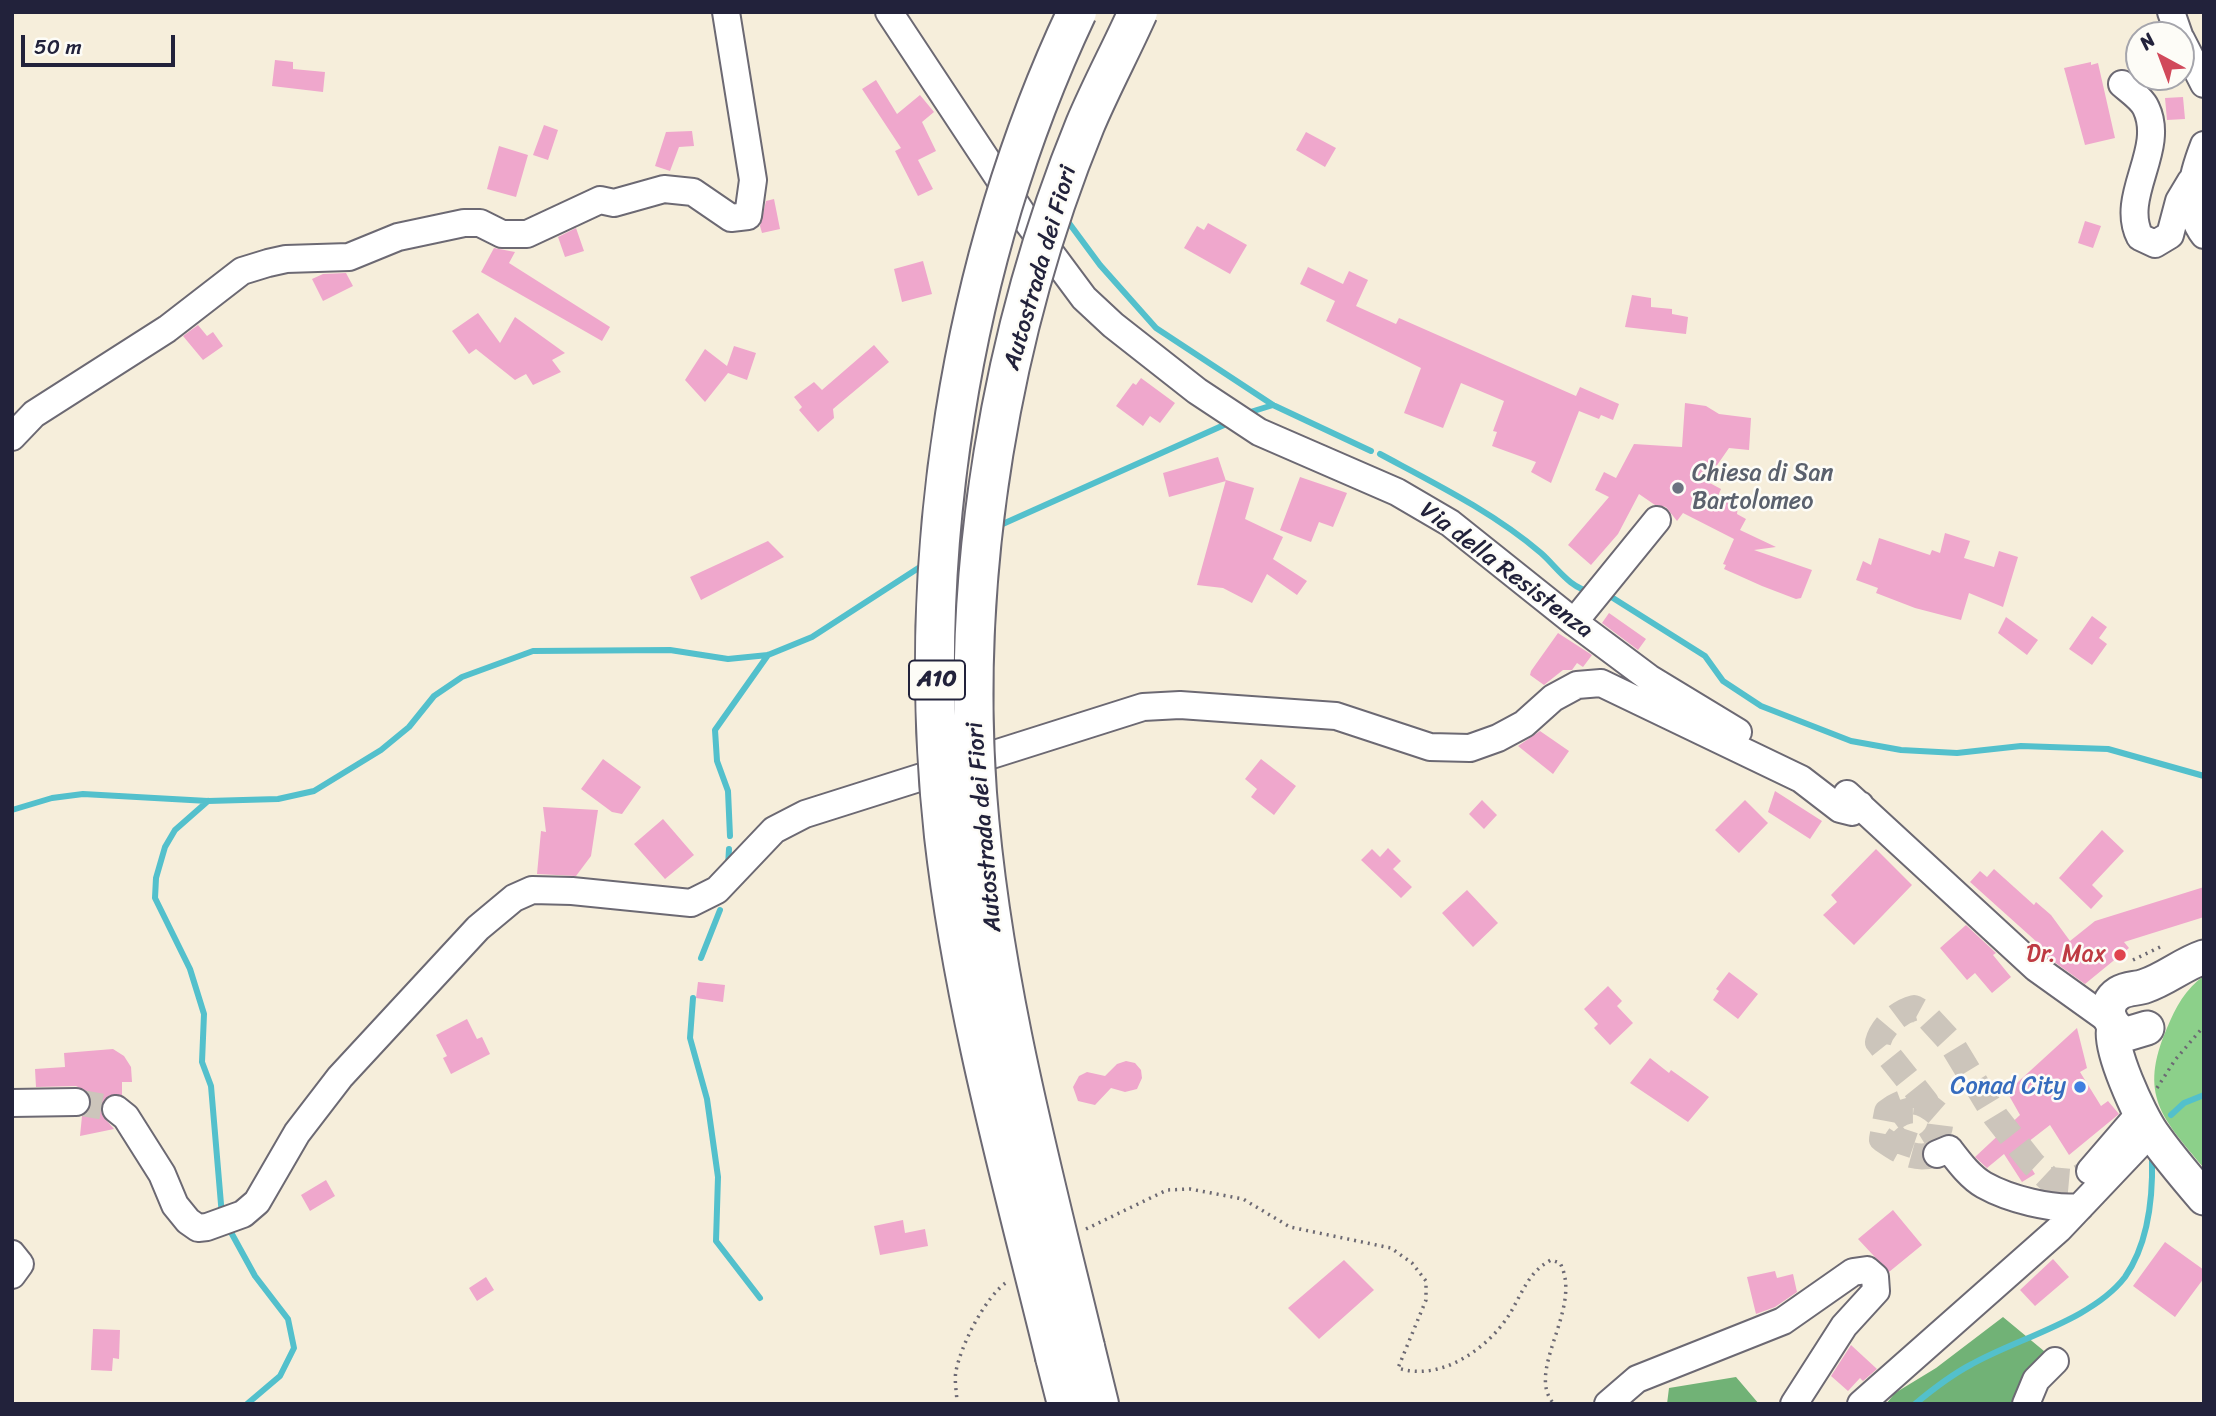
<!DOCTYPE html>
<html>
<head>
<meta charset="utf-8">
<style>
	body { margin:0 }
	#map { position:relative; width:2216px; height:1416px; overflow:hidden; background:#f6eedb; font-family:Sriracha,sans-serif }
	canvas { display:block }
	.frame { position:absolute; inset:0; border:14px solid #22223b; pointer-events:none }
	.north { position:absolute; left:2125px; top:21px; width:70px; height:70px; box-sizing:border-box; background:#fdfcf7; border:2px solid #a5a5ac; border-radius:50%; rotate:319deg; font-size:19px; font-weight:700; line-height:28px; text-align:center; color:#22223b }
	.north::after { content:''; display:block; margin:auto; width:24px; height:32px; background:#d1495b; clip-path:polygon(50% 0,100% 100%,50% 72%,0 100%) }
	.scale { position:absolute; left:21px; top:35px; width:154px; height:32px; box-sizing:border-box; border:4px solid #22223b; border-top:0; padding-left:9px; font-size:21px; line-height:24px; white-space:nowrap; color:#22223b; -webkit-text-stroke:5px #fdfcf7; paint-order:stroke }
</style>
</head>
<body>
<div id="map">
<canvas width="2216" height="1416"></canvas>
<div class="frame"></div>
<div class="north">N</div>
<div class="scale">50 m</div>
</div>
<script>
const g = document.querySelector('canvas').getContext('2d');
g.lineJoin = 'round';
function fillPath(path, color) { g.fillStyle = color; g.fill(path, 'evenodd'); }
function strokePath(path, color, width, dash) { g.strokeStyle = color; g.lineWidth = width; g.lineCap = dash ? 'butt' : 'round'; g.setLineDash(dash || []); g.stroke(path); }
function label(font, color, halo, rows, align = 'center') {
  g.font = font + ' Sriracha,sans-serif'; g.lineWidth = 5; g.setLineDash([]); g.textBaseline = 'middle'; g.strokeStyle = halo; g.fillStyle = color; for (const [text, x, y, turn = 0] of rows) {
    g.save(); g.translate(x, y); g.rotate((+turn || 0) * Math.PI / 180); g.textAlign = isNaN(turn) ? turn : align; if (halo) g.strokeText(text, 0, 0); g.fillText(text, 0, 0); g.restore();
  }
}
const green = new Path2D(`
	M2204 976V1168C2162 1118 2138 1095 2167 1028 2176 1007 2185 989 2204 976Z`);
const forest = new Path2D(`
	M2003 1317 2050 1356 2028 1404H1886L1895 1393 1936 1368Z
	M1736 1377 1759 1404H1667L1669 1388Z`);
const stream = new Path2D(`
	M1066 219 1100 265 1156 328 1273 405 1371 451
	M1244 414 1273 405
	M1380 454C1434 483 1493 512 1541 553 1555 565 1571 590 1591 591
	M996 527 1224 425
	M1605 593 1705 656 1723 681 1761 706 1851 741 1901 750 1957 753 2021 746 2108 749 2204 776
	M208 801 175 830 165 847 156 878 155 898 190 969 204 1014 202 1062 211 1086 222 1216
	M12 810 52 798 83 794 208 801 278 799 314 791 381 750 409 727 434 696 462 677 533 651 670 650 728 659 768 655 812 637 920 567
	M730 836 728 791 717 761 715 730 768 655
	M728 866 729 849
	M701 958 720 910
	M693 998 690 1038 707 1099 718 1177 716 1241 760 1298
	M2171 1115 2184 1103 2204 1095
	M227 1225 255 1276 288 1319 294 1348 280 1376 247 1404
	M1915 1404C1933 1389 1951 1375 1972 1364 2018 1338 2092 1320 2125 1277 2148 1244 2153 1197 2152 1158`);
const building = new Path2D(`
	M275 60 293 62V69L325 72 323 92 272 86Z
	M2091 62V65L2098 63 2115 138 2085 145 2064 68Z
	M876 80 897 114 920 95 934 112 922 122 936 151 918 160 933 189 918 196 895 151 901 148 862 89Z
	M2183 97 2185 119 2167 120 2165 98Z
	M544 125 558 130 548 160 533 155Z
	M692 131 694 146 679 147 670 171 655 166 666 132Z
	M1306 132 1336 148 1325 167 1296 150Z
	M499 146 528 155 516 197 487 189Z
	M774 199 780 229 762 233 760 226 766 201Z
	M2085 221 2101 226 2093 248 2078 243Z
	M1208 223 1247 245 1230 274 1184 248 1197 226 1204 230Z
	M576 228 584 251 565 257 558 237Z
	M494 248 515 252 509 263 610 327 602 341 481 272Z
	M923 261 932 294 902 302 894 269Z
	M1308 267 1343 284 1349 271 1368 280 1356 306 1396 324 1399 318 1576 396 1580 387 1619 404 1613 420 1601 415 1599 419 1579 411 1551 483 1531 472 1536 462 1492 446 1497 432 1493 431 1504 401 1461 383 1443 428 1404 413 1421 368 1326 321 1335 301 1300 284Z
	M346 273 353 286 323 301 312 279 323 274Z
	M1632 295 1651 298V307L1672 309V314L1688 317 1686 334 1625 327Z
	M478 313 500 343 515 317 565 353 552 360 561 372 533 385 526 374 515 380 476 349 469 354 452 331Z
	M198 325 207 336 213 332 223 346 203 360 183 336Z
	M874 345 889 362 833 409 834 418 818 432 799 410 802 407 794 397 814 382 822 390Z
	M734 346 756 353 747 380 728 373 705 402 685 380 705 349 727 366Z
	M1141 378 1175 403 1160 423 1150 416 1143 426 1116 406 1133 383 1136 385Z
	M1685 403 1706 406 1719 414 1751 418 1749 450 1729 448 1706 481 1721 489 1718 496 1738 506 1737 514 1746 519 1740 530 1776 547 1754 550 1812 570 1801 598 1796 599 1762 586 1724 569 1726 565 1723 564 1734 539 1683 513 1677 521 1666 507 1655 505 1639 494 1618 534 1591 565 1568 545 1609 497 1595 490 1604 472 1616 478 1634 444 1682 447Z
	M1218 457 1226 481 1169 497 1163 473Z
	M1300 477 1347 493 1333 527 1319 522 1311 542 1280 530Z
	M1226 480 1254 488 1245 519 1283 537 1273 559 1307 581 1297 595 1267 574 1252 603 1223 588 1197 585Z
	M1945 533 1970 541 1964 558 1994 567 1999 551 2018 557 2003 607 1969 593 1961 620 1915 608 1876 593 1878 588 1856 580 1863 561 1871 565 1879 538 1930 555 1932 550 1940 553Z
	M768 541 784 557 701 600 690 577Z
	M1609 613 1646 639 1638 650 1602 623Z
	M2092 616 2107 627 2099 638 2107 644 2092 665 2069 649Z
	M2006 617 2038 640 2027 655 1998 633Z
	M1558 633 1592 655 1583 667 1577 663 1572 670H1563L1544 685 1530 675 1531 671Z
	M1540 731 1569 751 1553 774 1518 746Z
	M603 759 641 787 622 814 612 812 581 789Z
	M1261 759 1296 786 1274 815 1251 797 1257 789 1245 779Z
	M1775 791 1822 821 1810 839 1768 812Z
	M1482 800 1497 815 1484 829 1469 814Z
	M1745 800 1768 823 1739 853 1715 830Z
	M543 807 598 810 591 856 576 876 537 874 541 831 546 832Z
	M663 819 694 855 665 879 634 844Z
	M2102 830 2124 851 2092 885 2103 896 2091 909 2059 878Z
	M1388 848 1401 861 1393 869 1412 887 1401 898 1361 860 1372 849 1380 857Z
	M1876 849 1912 885 1854 945 1823 915 1837 902 1831 895Z
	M1994 869 2034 905 2036 902 2051 915 2070 941 2095 921 2204 887V917L2124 942 2129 948 2085 984 2046 956 2036 946 2038 943 1970 882 1980 871 1987 877Z
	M1467 890 1498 923 1473 947 1442 913Z
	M1966 925 1996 953 1993 955 2011 977 1992 993 1975 973 1967 980 1940 948Z
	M1729 972 1758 994 1738 1019 1713 1000 1719 991 1716 989Z
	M698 982 725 985 723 1002 696 998Z
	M1608 986 1622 1001 1617 1006 1633 1023 1610 1045 1594 1028 1598 1024 1584 1009Z
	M467 1019 477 1039 482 1037 490 1054 451 1074 443 1058 447 1056 436 1035Z
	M2077 1028 2087 1068 2080 1072 2101 1106 2108 1101 2119 1114 2069 1155 2050 1125 2019 1149 2035 1174 2022 1182 2004 1154 1987 1168 1975 1157 2020 1115 2007 1092Z
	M113 1049 124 1056 131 1067 132 1082H122V1095H110L101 1106 102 1115 114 1129 80 1136 82 1116 89 1110 92 1102 89 1093 76 1086 36 1087 35 1069 65 1067 64 1053Z
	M1650 1058 1669 1073 1671 1070 1709 1097 1688 1122 1630 1083Z
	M1126 1061 1135 1063 1141 1070 1142 1078 1137 1089 1125 1092 1111 1088 1095 1105 1078 1101 1073 1087 1079 1076 1087 1072 1105 1076 1117 1064Z
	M326 1180 335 1196 310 1211 301 1195Z
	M1893 1210 1922 1245 1889 1272 1858 1239Z
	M903 1220 905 1233 925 1229 928 1246 880 1255 874 1226Z
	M2165 1242 2204 1270V1278L2175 1317 2133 1286Z
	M2053 1259 2069 1277 2035 1306 2020 1290Z
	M1344 1260 1374 1290 1319 1339 1288 1308Z
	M1775 1271 1777 1278 1793 1274 1797 1292 1775 1307 1756 1314 1747 1277Z
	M486 1277 494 1290 477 1301 469 1288Z
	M93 1329 120 1330 119 1359 113 1358 112 1371 91 1370Z
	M1851 1345 1877 1369 1863 1381 1860 1378 1848 1391 1831 1376Z`);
const minorTunnel = new Path2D(`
	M76 1102 116 1109
	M1937 1154C1914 1161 1901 1152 1882 1139L1887 1112C1907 1096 1922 1099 1940 1116 1942 1132 1935 1141 1921 1148L1897 1140 1889 1131 1892 1119C1903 1111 1910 1108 1924 1112L1926 1102 1878 1042C1882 1027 1898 1012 1914 1008L1925 1014 1950 1041 1996 1117 2033 1164 2050 1180 2072 1182 2090 1171`);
const path = new Path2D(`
	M2133 960 2160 947
	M2157 1088 2175 1060 2204 1026
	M1086 1229 1167 1190 1190 1189 1243 1199 1290 1227 1391 1248 1412 1263 1426 1281V1300L1398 1368C1439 1382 1487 1350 1509 1315 1522 1294 1528 1272 1551 1260L1560 1263C1584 1308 1524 1371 1554 1404
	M957 1404C957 1393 954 1381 956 1371 961 1345 985 1297 1007 1282`);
const minor = new Path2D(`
	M889 12 1029 224 1084 298 1113 325 1197 391 1259 432 1397 492 1450 523 1574 622 1649 678 1738 732
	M2171 12 2179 35
	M2181 39 2204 84
	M2122 84C2130 91 2142 99 2146 108 2166 150 2119 196 2140 237L2155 244 2170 235 2179 201 2191 181
	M2204 145C2192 176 2183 207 2204 235
	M12 437 34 414 167 329 242 271 268 263 286 259 349 257 398 237 464 223H480L502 234H527L600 200 614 203 664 189 693 192 731 218 748 216 753 180 726 12
	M1574 622 1657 520
	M1847 794 2036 968 2110 1021
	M12 1103 76 1102
	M116 1109 126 1117 162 1174 175 1205 188 1221 198 1228 207 1227 243 1214 257 1202 297 1133 340 1077 478 928 514 898 532 890 572 891 691 903 717 890 774 830 805 814 1143 707 1180 705 1336 716 1430 747 1470 748 1498 738 1524 724 1553 698 1577 685 1601 683 1801 779 1840 809 1852 812 1860 805
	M1937 1154 1949 1149C1959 1162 1970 1177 1984 1185 2009 1199 2052 1210 2080 1207
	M2090 1171 2140 1113
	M12 1254 20 1264 12 1275
	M1608 1404 1637 1379 1783 1321 1853 1272 1867 1270 1875 1277 1876 1291 1844 1326 1794 1404
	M1861 1404 2059 1229 2151 1132
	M2026 1404 2036 1380 2055 1361`);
const major = new Path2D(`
	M2114 1027C2107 1046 2140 1116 2152 1133 2168 1156 2186 1177 2204 1198
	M2147 1028 2127 1034C2109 1028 2100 1005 2119 993 2127 988 2137 989 2145 986 2166 979 2183 964 2204 957`);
const highway = new Path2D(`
	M1085 1347 1099 1404
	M1055 1357 1067 1404`);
const highwayBridge = new Path2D(`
	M1085 1347C1041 1165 991 981 977 793 961 572 1001 330 1085 125 1101 87 1121 50 1138 12
	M1055 1357C1013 1185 964 1012 944 836 914 562 959 262 1077 12`);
const markers = [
	[1678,488,7,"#6b7280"],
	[2120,955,7,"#e0444e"],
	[2080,1087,7,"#3f7fe0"]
];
const shields = [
	[937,680,56]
];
const shieldNames = [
	["A10",937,680]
];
const streetNames = [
	["Autostrada dei Fiori",1041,268,-74],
	["Via della Resistenza",1506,571,37],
	["Autostrada dei Fiori",985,827,-95]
];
const worshipNames = [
	["Chiesa di San",1692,474],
	["Bartolomeo",1692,502]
];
const healthNames = [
	["Dr. Max",2106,955]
];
const shopNames = [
	["Conad City",2066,1087]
];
fillPath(green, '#8cd08a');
fillPath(forest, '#71b276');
strokePath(stream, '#53c0cc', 6);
fillPath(building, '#efa7cc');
strokePath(minorTunnel, '#ccc5bb', 26, [26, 13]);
strokePath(minor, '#6c6973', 30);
strokePath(major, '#6c6973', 37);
strokePath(highway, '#6c6973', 42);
strokePath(path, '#6c6973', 3.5, [2, 5]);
strokePath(minor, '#fff', 26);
strokePath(major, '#fff', 33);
strokePath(highway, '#fff', 38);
strokePath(highwayBridge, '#6c6973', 42, []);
strokePath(highwayBridge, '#fff', 38);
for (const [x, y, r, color] of markers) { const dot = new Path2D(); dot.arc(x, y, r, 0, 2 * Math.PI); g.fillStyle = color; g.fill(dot); strokePath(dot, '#fdfcf7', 2.5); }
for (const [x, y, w] of shields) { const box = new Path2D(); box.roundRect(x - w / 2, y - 19.5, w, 39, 5); g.fillStyle = '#fdfcf7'; g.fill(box); strokePath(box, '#22223b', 2); }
label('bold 23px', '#22223b', null, shieldNames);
label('24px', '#22223b', '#fdfcf7', streetNames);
label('24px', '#5b616d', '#fdfcf7', worshipNames, 'left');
label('24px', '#be3a42', '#fdfcf7', healthNames, 'right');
label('24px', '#366cbe', '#fdfcf7', shopNames, 'right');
</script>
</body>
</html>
